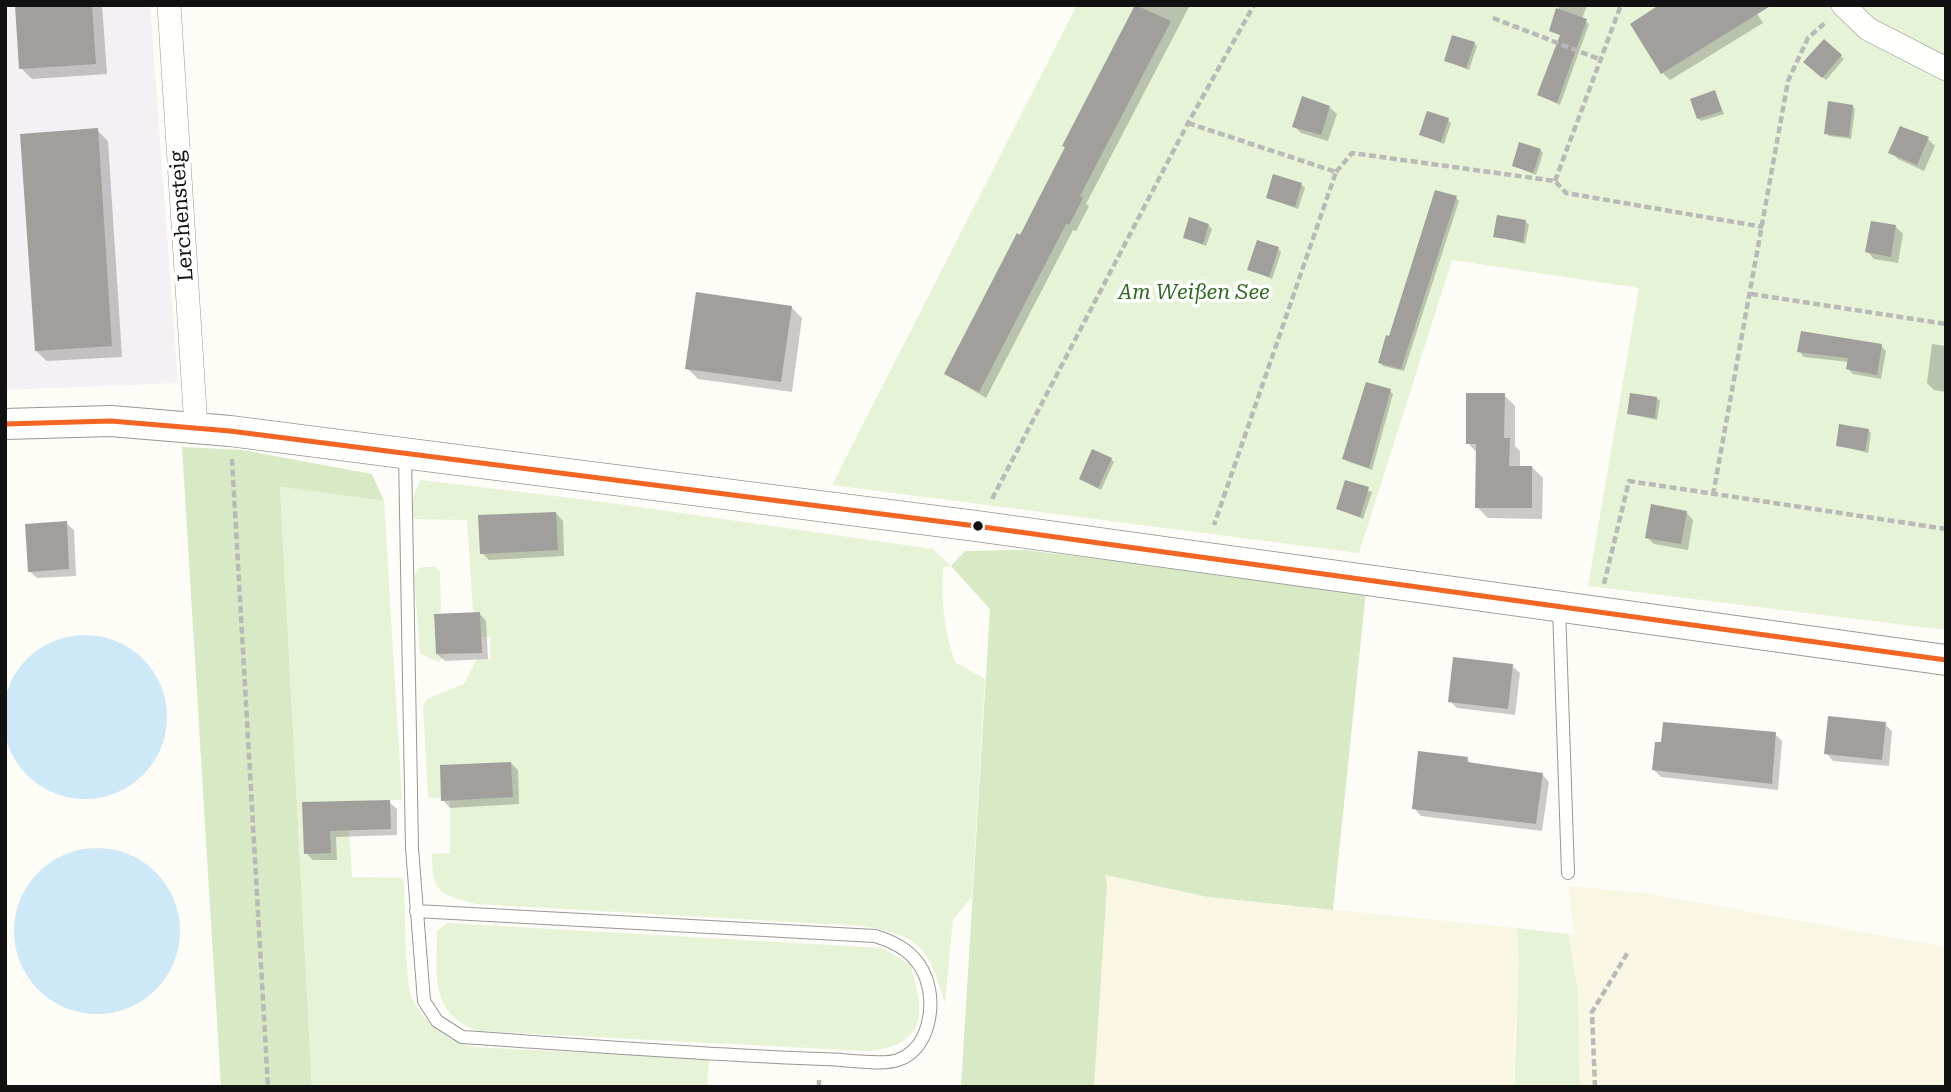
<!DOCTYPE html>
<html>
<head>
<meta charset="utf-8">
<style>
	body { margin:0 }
	#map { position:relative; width:1951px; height:1092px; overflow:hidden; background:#fdfcf7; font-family:"Roboto Serif",serif }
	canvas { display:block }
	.frame { position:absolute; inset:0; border:7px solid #111; pointer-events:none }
</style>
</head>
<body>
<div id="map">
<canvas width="1951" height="1092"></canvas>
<div class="frame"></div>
</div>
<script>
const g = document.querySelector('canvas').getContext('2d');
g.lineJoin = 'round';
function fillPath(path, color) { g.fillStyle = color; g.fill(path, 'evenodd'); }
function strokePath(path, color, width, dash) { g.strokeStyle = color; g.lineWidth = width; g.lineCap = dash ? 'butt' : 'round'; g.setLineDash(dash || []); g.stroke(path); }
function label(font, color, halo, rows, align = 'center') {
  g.font = font + ' "Roboto Serif",serif'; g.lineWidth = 7; g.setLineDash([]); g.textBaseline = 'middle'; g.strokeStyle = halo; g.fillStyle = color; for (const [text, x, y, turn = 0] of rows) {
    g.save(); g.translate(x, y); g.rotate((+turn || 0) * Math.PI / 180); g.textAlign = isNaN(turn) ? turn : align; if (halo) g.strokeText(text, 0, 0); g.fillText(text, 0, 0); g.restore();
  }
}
const industrial = new Path2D(`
	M5 5H150L178 383 5 390Z`);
const farmland = new Path2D(`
	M1104 875 1208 897 1517 928 1520 997 1514 1035 1515 1087H1094L1107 886Z
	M1568 886 1645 893 1946 947V1087H1580L1578 991 1568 934 1574 933Z`);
const green = new Path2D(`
	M1077 5H1946V630L1588 586 1639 288 1452 260 1359 553 832 485Z
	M421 480 604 502 933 549 951 566 943 567C941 602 944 629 955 662L985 679 972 897 953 919 945 1003C928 947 922 937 864 926L476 904C440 894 432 894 432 854L450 853V799L428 797 423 706 427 699 464 684 477 659H490V637H481L480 612H473L467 520 414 519C409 506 414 491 421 480Z
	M280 487 384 501 402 800 339 802 349 830 352 877 404 878C405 898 405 985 412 998 425 1024 445 1040 473 1047L709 1059 707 1087H312Z
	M425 567H435L440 572 441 613 434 614 436 654H446L439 662 420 654 414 576 419 568Z
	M447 923 883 948 910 965C927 1014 925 1046 867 1051L478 1031C429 1013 437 975 437 931Z
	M1517 928 1568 934 1578 991 1580 1087H1515C1514 1033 1522 981 1517 928Z`);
const forest = new Path2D(`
	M182 447 242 450 372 474 384 501 280 487 312 1087H221Z
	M1025 550 1366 591 1333 910 1208 897 1105 875 1107 886 1094 1087H961L990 609 951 566 965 551Z`);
const water = new Path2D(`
	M3 717a82 82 0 1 1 164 0a82 82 0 1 1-164 0Z
	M14 931a83 83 0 1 1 166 0a83 83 0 1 1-166 0Z`);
const shadow = new Path2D(`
	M17 5H102L107 74 32 79 21 68Z
	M1138 5H1190L1086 204 1089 206 1076 231 1073 230 986 398 946 374 1067 148 1064 145Z
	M1560 5H1587L1582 19 1589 24 1560 105 1539 95 1561 36 1551 30Z
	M1751 5 1763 23 1670 80 1663 73Z
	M1824 41 1844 59 1826 80 1806 62Z
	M1474 43 1477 46 1469 70 1446 61Z
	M1715 92 1724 114 1701 121 1698 118Z
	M1852 106 1855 109 1851 139 1829 136 1826 133Z
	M1329 107 1337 114 1328 141 1301 133 1294 126Z
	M1448 120 1451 123 1444 144 1421 135Z
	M97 130 108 141 122 357 47 361 36 351Z
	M1928 139 1935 146 1924 171 1898 159 1891 152Z
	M1540 150 1543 153 1536 175 1514 166Z
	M1302 185 1305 188 1298 209 1268 198Z
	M1456 198 1459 201 1404 371 1383 366 1380 362Z
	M1526 222 1529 225 1525 244 1495 236Z
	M1208 225 1212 229 1206 246 1185 238Z
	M1896 227 1903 234 1898 263 1874 259 1867 251Z
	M1278 249 1281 252 1272 279 1249 269Z
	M791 307 802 318 792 392 698 379 687 368Z
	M1932 344 1946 346V392L1934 390 1927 383Z
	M1881 346 1886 351 1881 379 1853 374 1848 369 1849 362 1804 357 1799 351Z
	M1390 391 1393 394 1372 470 1347 461 1344 458Z
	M1504 395 1515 406V446L1520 451V467H1532L1543 478 1542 519 1488 518 1477 507V453L1468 443Z
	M1657 398 1660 401 1657 420 1629 414Z
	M1868 430 1871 433 1868 453 1837 445Z
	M1111 459 1114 462 1101 490 1081 479Z
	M1346 482 1372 492 1363 519 1338 509Z
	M1686 512 1693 520 1688 550 1654 544 1647 537Z
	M556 513 563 521 564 556 489 560 482 553Z
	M66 523 74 530 76 576 37 578 29 571Z
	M479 613 486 621 488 659 445 661 437 654Z
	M1512 666 1520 673 1515 715 1457 708 1450 701Z
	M1885 724 1892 731 1889 766 1833 761 1826 753Z
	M1775 734 1782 741 1778 790 1661 777 1654 770Z
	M1467 759 1473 765 1542 774 1549 782 1542 831 1421 816 1414 808Z
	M511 763 518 770 519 804 450 808 443 800Z
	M389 802 397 809V835L336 837 337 860H313L306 853 304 803Z`);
const building = new Path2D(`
	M15 5H92L96 64 19 69Z
	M1135 5 1171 21 1080 196 1083 198 1069 225 1066 224 979 392 944 374 1017 233 1020 235 1065 147 1062 146Z
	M1659 5H1772L1661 74 1630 24Z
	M1556 8 1587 19 1557 103 1537 95 1560 35 1549 31Z
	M1452 35 1475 42 1466 68 1444 61Z
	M1824 39 1842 55 1822 78 1803 62Z
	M1715 90 1722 111 1697 119 1690 99Z
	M1302 96 1330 106 1321 135 1292 127Z
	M1828 101 1853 105 1849 137 1824 134Z
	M1427 111 1449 118 1441 142 1419 135Z
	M1900 126 1929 137 1917 165 1888 153Z
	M98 128 112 346 35 351 20 134Z
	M1519 142 1541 149 1533 173 1512 166Z
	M1273 174 1302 183 1295 207 1266 198Z
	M1435 190 1457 196 1401 369 1378 363 1386 335 1389 336Z
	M1497 215 1526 220 1523 242 1493 237Z
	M1189 217 1209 224 1203 244 1183 238Z
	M1871 221 1896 225 1891 257 1865 252Z
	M1257 240 1279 247 1269 277 1247 270Z
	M696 292 792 306 781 382 685 369Z
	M1801 331 1882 344 1877 375 1846 369 1848 358 1797 352Z
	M1366 382 1391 389 1369 468 1342 459Z
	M1466 393H1505L1504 438H1510L1509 466H1532V508H1475L1476 444H1466Z
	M1630 393 1657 397 1655 418 1627 414Z
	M1839 424 1869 429 1865 451 1836 446Z
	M1092 449 1112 458 1098 488 1079 479Z
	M1345 480 1369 487 1360 517 1336 509Z
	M1651 504 1687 511 1681 544 1645 538Z
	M556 512 558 550 480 554 478 515Z
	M67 521 69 569 28 572 25 524Z
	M480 612 482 653 436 654 434 614Z
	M1453 657 1513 664 1508 709 1448 702Z
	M1828 716 1886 722 1882 760 1824 754Z
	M1663 722 1776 732 1772 784 1652 770 1655 742H1661Z
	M1418 751 1468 757 1467 762 1543 773 1536 824 1412 809Z
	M511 762 513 797 441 801 440 765Z
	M390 800 391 829 330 831 331 853 304 854 302 802Z`);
const path = new Path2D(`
	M1493 18 1599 59
	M1188 123 1336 172 1214 525
	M1336 172 1352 153 1555 181 1566 193 1763 227
	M1555 181 1621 5
	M1751 294 1946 324
	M232 459 268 1087
	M1713 495 1788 81 1808 38 1827 21
	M992 499 1188 123 1254 5
	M1604 584 1629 481 1946 529
	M819 1087V1077
	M1595 1087 1592 1012 1628 952`);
const service = new Path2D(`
	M405 454 412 848 424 1001 437 1021 462 1037C582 1045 703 1055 823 1059 842 1059 882 1066 898 1060 929 1049 936 1007 926 978 917 954 898 943 875 936L416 911
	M1559 608 1568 873`);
const minor = new Path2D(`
	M169 5 196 427
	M1843 5 1868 29 1946 69`);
const tertiary = new Path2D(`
	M5 424 111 421 230 431 976 526 1946 660`);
const bus1 = new Path2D(`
	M5 424 111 421 230 431 976 526 1946 660`);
const markers = [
	[978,526,6,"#111"]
];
const streetNames = [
	["Lerchensteig",182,216,-94]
];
const parkNames = [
	["Am Weißen See",1194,293]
];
fillPath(industrial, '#f5f0f3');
fillPath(farmland, '#f9f7e4');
fillPath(green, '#e7f3d7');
fillPath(forest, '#d8eac5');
fillPath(water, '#cde8f7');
fillPath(shadow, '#0003');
fillPath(building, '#a19f9c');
strokePath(service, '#979795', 14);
strokePath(minor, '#979795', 24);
strokePath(tertiary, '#979795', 32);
strokePath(path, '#b9b9b8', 4.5, [7, 3.5]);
strokePath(service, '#fffffe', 12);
strokePath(minor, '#fffffe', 23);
strokePath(tertiary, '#fffffe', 30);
strokePath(bus1, '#f26522', 5);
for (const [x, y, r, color] of markers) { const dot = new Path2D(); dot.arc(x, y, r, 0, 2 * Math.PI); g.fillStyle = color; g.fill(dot); strokePath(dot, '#fff', 2.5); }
label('21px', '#111', '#fff', streetNames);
label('italic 21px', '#2f6b1f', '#fff', parkNames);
</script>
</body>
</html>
